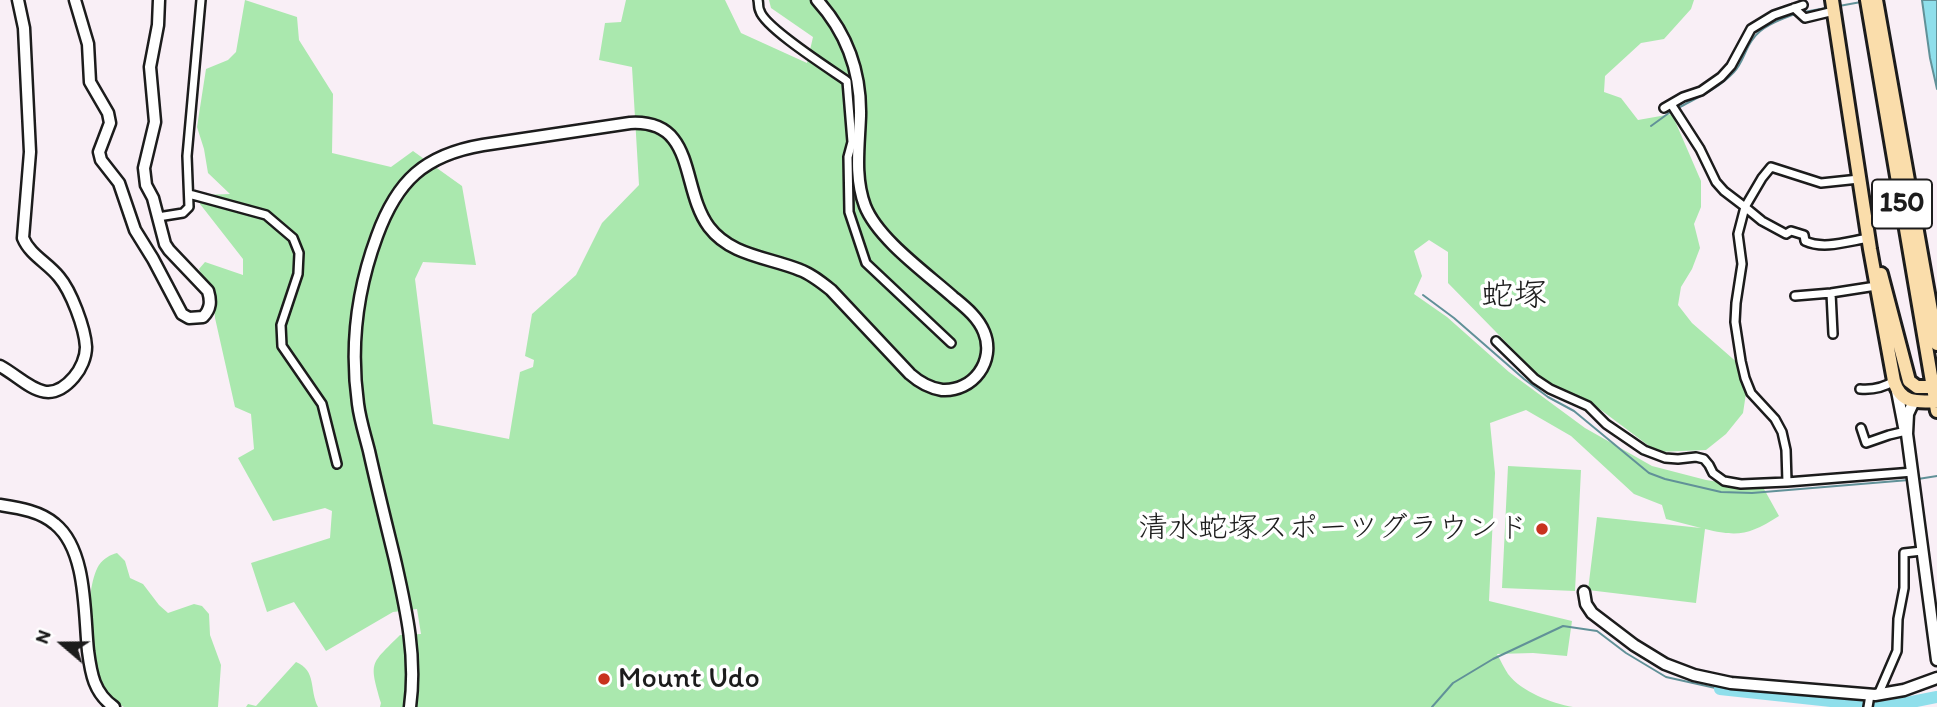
<!DOCTYPE html>
<html>
<head>
<meta charset="utf-8">
<style>
	body { margin:0 }
	#map { position:relative; width:1937px; height:707px; overflow:hidden; background:#f9eff6; font-family:Itim,sans-serif }
	canvas { display:block }
	.north { position:absolute; left:28px; top:609px; width:70px; height:70px; -webkit-text-stroke:5px #fff; paint-order:stroke; rotate:290deg; font-size:19px; font-weight:700; line-height:28px; text-align:center; color:#1c1c1c }
	.north::after { content:''; display:block; margin:auto; width:24px; height:32px; background:#1c1c1c; clip-path:polygon(50% 0,100% 100%,50% 72%,0 100%) }
</style>
</head>
<body>
<div id="map">
<canvas width="1937" height="707"></canvas>
<div class="north">N</div>
</div>
<script>
const g = document.querySelector('canvas').getContext('2d');
g.lineJoin = 'round';
function fillPath(path, color) { g.fillStyle = color; g.fill(path, 'evenodd'); }
function strokePath(path, color, width, dash) { g.strokeStyle = color; g.lineWidth = width; g.lineCap = dash ? 'butt' : 'round'; g.setLineDash(dash || []); g.stroke(path); }
function label(font, color, halo, rows, align = 'center') {
  g.font = font + ' Itim,"Klee One",sans-serif'; g.lineWidth = 7; g.setLineDash([]); g.textBaseline = 'middle'; g.strokeStyle = halo; g.fillStyle = color; for (const [text, x, y, turn = 0] of rows) {
    g.save(); g.translate(x, y); g.rotate((+turn || 0) * Math.PI / 180); g.textAlign = isNaN(turn) ? turn : align; if (halo) g.strokeText(text, 0, 0); g.fillText(text, 0, 0); g.restore();
  }
}
const green = new Path2D(`
	M245 0 297 17 299 40 333 94 332 153 391 167 413 151 462 186 476 265 423 262 415 279 433 424 509 439 520 372 533 367 534 360 525 356 532 314 576 275 602 223 639 185 632 67 599 60 605 23 621 22 626 0H725L741 33 807 63 813 37 771 8 769 0H1694L1691 9 1664 39 1641 43 1605 76 1604 92 1621 98 1638 120 1672 114 1701 181V207L1694 224 1700 248 1692 269 1681 287 1678 305 1692 323 1740 365 1747 387 1743 413 1726 434 1706 450 1657 452 1593 404 1544 381 1448 283V252L1429 240 1414 251 1422 276 1414 294 1447 317 1509 372 1585 428 1652 466 1706 480 1764 489 1779 516C1749 535 1738 537 1705 529L1696 603 1588 590 1597 517 1701 528 1666 519 1662 505 1634 494 1571 436 1526 410 1490 423 1495 473 1489 601 1572 621 1567 656 1533 653 1497 654C1501 661 1504 668 1508 674 1522 692 1551 703 1573 707H380L381 703C369 661 370 665 400 635L421 634 417 609 393 612 326 651 294 602 267 612 251 563 330 538 332 511 325 508 273 521 238 458 254 449 251 414 235 407 215 318 214 301 199 269 205 262 243 275V259L200 204 202 195 230 194 208 173 204 149 197 127 206 69 228 60 236 52Z
	M1508 466 1581 470 1575 591 1502 588Z
	M117 553 125 561 130 578 143 584 159 605 168 613 194 604 202 606 209 614 210 635 221 665 218 707H124C116 702 108 698 103 690 94 677 89 608 91 591 92 583 95 571 99 565 104 558 110 555 117 553Z
	M296 662C317 671 309 689 318 707H246L248 704 256 706Z`);
const water = new Path2D(`
	M1922 0H1937V89L1930 58Z`);
const stream = new Path2D(`
	M1839 6 1861 2
	M1804 12 1826 8
	M1678 108C1698 97 1718 89 1734 72 1743 63 1745 49 1753 39 1761 26 1782 19 1795 14
	M1651 126 1673 110
	M1423 295 1454 318 1524 379 1548 397 1574 411 1649 473 1665 479 1721 492 1752 493 1909 480
	M1918 479 1937 476
	M1432 707 1453 683 1493 659 1563 626 1597 631 1626 653 1666 677 1720 689`);
const river = new Path2D(`
	M1720 689 1886 707 1937 697`);
const minor = new Path2D(`
	M758 0C759 4 758 8 760 11 765 28 830 69 847 81L852 142 848 157 849 212 866 263 951 343
	M1794 8 1805 18 1834 11
	M1671 104 1700 149 1716 182 1724 191 1745 207 1738 234 1742 264 1736 303 1735 322 1741 361 1745 378 1751 393 1775 419 1782 432 1786 450 1787 482
	M1664 108 1683 97 1701 91 1721 77 1731 66 1751 29 1774 15 1803 5
	M1859 179 1821 183 1771 167 1762 178 1745 207 1762 221 1786 234 1791 231 1804 235 1805 241C1824 250 1849 241 1869 238
	M189 194 266 215 293 238 299 253 298 274 281 325 282 346 322 404 337 464
	M158 217 183 213 189 207 187 156 201 0
	M1831 293 1833 334
	M1795 296 1831 293 1876 286
	M1496 341 1535 379 1550 389 1588 406 1606 424 1644 450 1665 458 1678 459 1696 457 1704 459 1709 465 1713 473 1724 481 1741 484 1787 482 1913 472
	M1860 389C1872 390 1883 388 1894 381
	M1861 428 1866 443 1889 435 1906 431
	M1878 695 1897 651 1898 619 1904 588V553L1922 551
	M1868 707 1870 695`);
const tertiary = new Path2D(`
	M75 0 88 44 90 82 108 113 110 123 99 152 101 160 119 183 135 230 153 259 182 314 189 318 203 317C211 309 211 301 208 291L169 250 165 244 153 198 146 185 144 168 155 122 150 67 158 25 159 0
	M0 366C26 380 46 410 74 377 81 369 86 357 86 347 85 328 71 291 59 277 48 263 30 255 23 238L30 152 24 28 18 0
	M1897 391 1904 427
	M1914 401 1908 414 1907 434 1937 660
	M0 505C19 508 40 511 55 524 87 550 84 613 88 651 91 674 94 693 114 707
	M1584 592 1586 604 1592 613 1634 645 1665 664 1694 675 1731 683 1875 695 1904 690 1937 678
	M410 707C417 656 406 609 395 560 386 523 377 487 369 451 365 435 360 420 358 404 350 347 357 290 377 236 397 181 424 155 483 145L630 123C697 119 680 188 709 227 731 256 768 257 800 270 811 274 821 282 831 290L910 374C919 382 929 388 942 390 973 392 996 361 984 332 978 317 965 307 953 297 926 273 878 239 865 206 854 177 859 146 860 116 861 71 847 33 817 0`);
const trunk = new Path2D(`
	M1832 0 1870 249 1894 381C1901 404 1917 402 1937 401
	M1867 0 1937 411
	M1876 0 1937 344
	M1881 274 1909 381 1917 387H1937`);
const markers = [
	[1542,529,7,"#c8321e"],
	[604,679,7,"#c8321e"]
];
const shields = [
	[1902,204,60]
];
const shieldNames = [
	["150",1902,204]
];
const poiNames = [
	["清水蛇塚スポーツグラウンド",1528,529],
	["Mount Udo",618,679,"left"]
];
const quarterNames = [
	["蛇塚",1514,297]
];
fillPath(green, '#aae8ae');
fillPath(water, '#8fdfeb');
strokePath(water, '#619198', 2);
strokePath(stream, '#619198', 2);
strokePath(river, '#8fdfeb', 12);
strokePath(minor, '#1c1c1c', 12);
strokePath(tertiary, '#1c1c1c', 15);
strokePath(trunk, '#1c1c1c', 18);
strokePath(minor, '#fff', 7);
strokePath(tertiary, '#fff', 10);
strokePath(trunk, '#faddab', 12);
for (const [x, y, r, color] of markers) { const dot = new Path2D(); dot.arc(x, y, r, 0, 2 * Math.PI); g.fillStyle = color; g.fill(dot); strokePath(dot, '#fff', 2.5); }
for (const [x, y, w] of shields) { const box = new Path2D(); box.roundRect(x - w / 2, y - 24.5, w, 49, 5); g.fillStyle = '#fff'; g.fill(box); strokePath(box, '#1c1c1c', 2); }
label('bold 28px', '#1c1c1c', null, shieldNames);
label('30px', '#1c1c1c', '#fff', poiNames, 'right');
label('33px', '#1c1c1c', '#fff', quarterNames);
</script>
</body>
</html>
